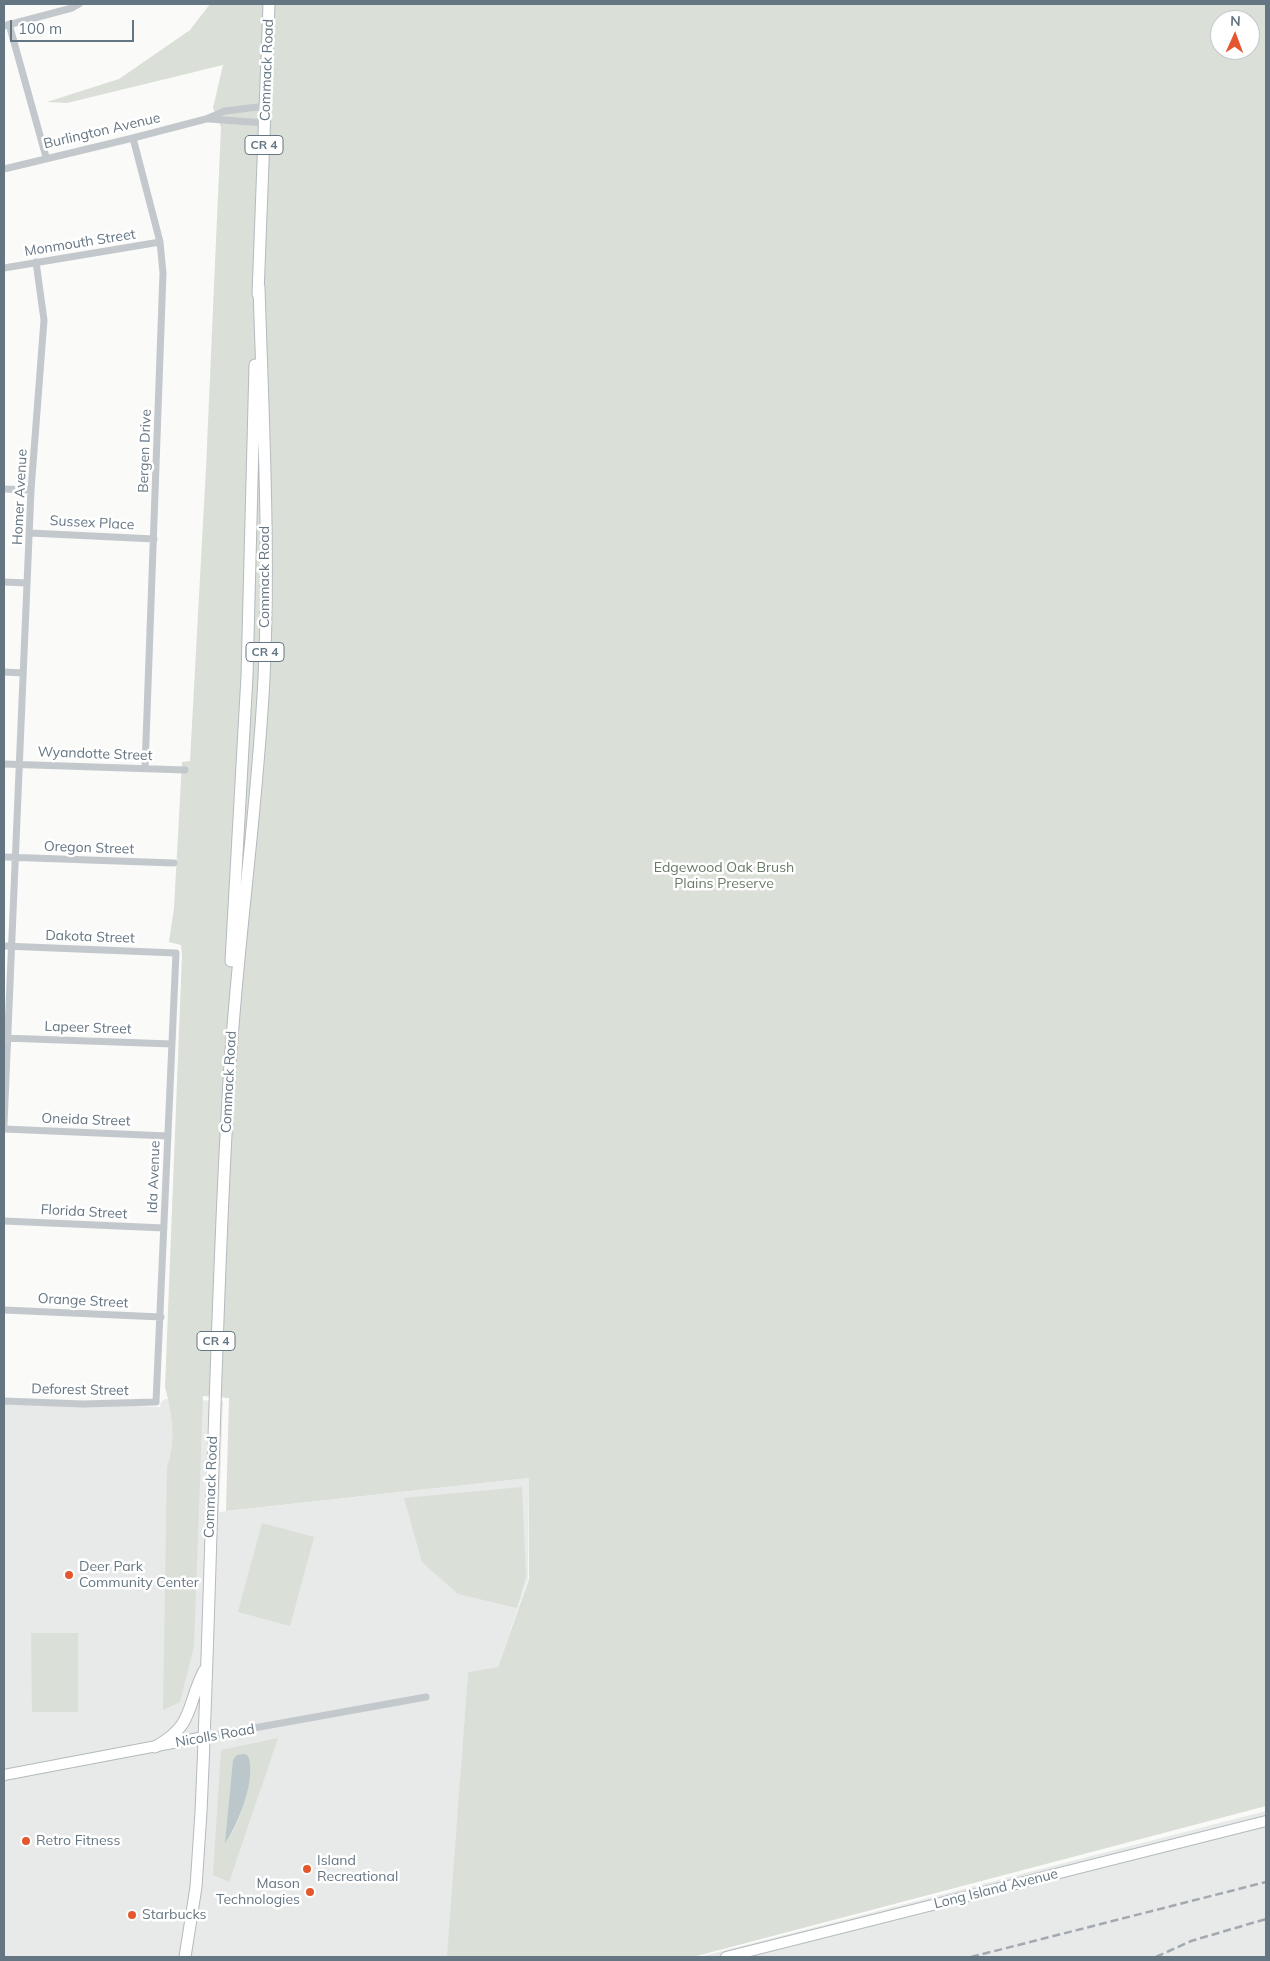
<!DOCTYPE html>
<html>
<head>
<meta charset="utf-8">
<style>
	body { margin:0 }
	#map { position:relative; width:1270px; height:1961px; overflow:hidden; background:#fafaf8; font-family:Mulish,sans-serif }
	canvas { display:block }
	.frame { position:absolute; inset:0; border:5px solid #657683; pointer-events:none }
	.north { position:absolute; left:1210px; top:10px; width:50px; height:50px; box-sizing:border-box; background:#fff; border:1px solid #c1c8cd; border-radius:50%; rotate:2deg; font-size:14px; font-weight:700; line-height:20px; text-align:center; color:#657683 }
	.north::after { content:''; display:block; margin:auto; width:18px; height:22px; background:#e4572e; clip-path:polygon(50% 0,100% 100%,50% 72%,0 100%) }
	.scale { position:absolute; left:10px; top:20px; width:124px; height:22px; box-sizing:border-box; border:2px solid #657683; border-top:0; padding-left:6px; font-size:15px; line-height:18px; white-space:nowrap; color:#657683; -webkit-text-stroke:4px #fff; paint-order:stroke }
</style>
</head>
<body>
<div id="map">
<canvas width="1270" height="1961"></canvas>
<div class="frame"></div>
<div class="north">N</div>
<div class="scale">100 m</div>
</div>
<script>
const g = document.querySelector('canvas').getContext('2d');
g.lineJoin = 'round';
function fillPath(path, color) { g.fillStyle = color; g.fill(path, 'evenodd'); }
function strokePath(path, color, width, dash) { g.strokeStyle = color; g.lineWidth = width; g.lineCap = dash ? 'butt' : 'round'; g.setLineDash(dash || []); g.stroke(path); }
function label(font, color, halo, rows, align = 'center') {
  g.font = font + ' Mulish,sans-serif'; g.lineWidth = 5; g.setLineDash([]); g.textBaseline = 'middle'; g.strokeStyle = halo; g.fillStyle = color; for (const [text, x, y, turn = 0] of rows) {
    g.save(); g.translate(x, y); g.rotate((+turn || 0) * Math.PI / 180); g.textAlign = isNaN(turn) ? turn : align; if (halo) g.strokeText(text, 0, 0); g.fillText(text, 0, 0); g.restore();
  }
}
const built = new Path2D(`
	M165 1399 223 1401 219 1512 529 1478 528 1579 498 1667 468 1672 448 1957H4V1401L160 1407 161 1402Z
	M1266 1811V1957H699Z`);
const green = new Path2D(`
	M210 4H1266V1806L693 1957H447L468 1672 498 1667 529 1579V1478L226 1511 229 1398 203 1396 194 1646 180 1702 163 1710 167 1467C177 1440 172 1414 165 1387L182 955 181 945 169 942 174 908 182 762 190 761 206 468 221 127 213 108 223 65 67 103 47 102 119 79 190 30ZM1220 20H1250V50H1220Z
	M522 1487 526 1576 517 1608 458 1594 422 1562 404 1498Z
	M262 1523 314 1537 290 1626 238 1612Z
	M31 1633H78V1712H32Z
	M278 1738 229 1882 213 1875 221 1750ZM233 1760 251 1768C245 1794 243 1821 226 1842Z`);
const water = new Path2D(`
	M245 1754 248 1756C257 1777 238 1825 225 1843L233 1760 237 1755Z`);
const street = new Path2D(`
	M9 24 46 157
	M4 26 72 8 79 4
	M209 119 265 123
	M133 138 160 242 163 273 145 768
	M4 169 133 138 206 119 225 111 266 106
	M4 268 160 242
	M4 489 31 490
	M30 533 154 539
	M4 582 27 583
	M4 672 23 673
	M4 764 185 770
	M4 857 174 863
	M4 946 176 953 156 1402 83 1404 4 1401
	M4 1038 172 1044
	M4 1124 31 490 44 320 36 262
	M4 1129 168 1136
	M4 1221 164 1228
	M4 1310 161 1317
	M204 1737 426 1697`);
const secondary = new Path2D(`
	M4 1775 204 1737
	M726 1957 1266 1821`);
const primary = new Path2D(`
	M258 294 269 4
	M231 961 247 676 255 365
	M155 1747C195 1725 186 1706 204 1671
	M185 1957 196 1887 201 1812C212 1574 214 1336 228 1099 235 958 257 819 264 678 270 550 263 416 259 287`);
const rail = new Path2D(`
	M971 1957 1266 1882
	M1156 1957 1191 1941 1266 1919`);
const markers = [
	[69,1575,5,"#e4572e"],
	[26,1841,5,"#e4572e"],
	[307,1869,5,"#e4572e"],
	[310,1892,5,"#e4572e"],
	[132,1915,5,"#e4572e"]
];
const shields = [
	[264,145,38],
	[265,652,38],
	[216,1341,38]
];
const shieldNames = [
	["CR 4",264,145],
	["CR 4",265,652],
	["CR 4",216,1341]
];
const streetNames = [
	["Commack Road",267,70,-88],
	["Burlington Avenue",102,131,-13],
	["Monmouth Street",80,243,-9],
	["Bergen Drive",145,451,-88],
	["Homer Avenue",20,497,-87],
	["Sussex Place",92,523,3],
	["Commack Road",265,577,-90],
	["Wyandotte Street",95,754,2],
	["Oregon Street",89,848,2],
	["Dakota Street",90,937,2],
	["Lapeer Street",88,1028,2],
	["Commack Road",229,1082,-87],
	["Oneida Street",86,1120,2],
	["Ida Avenue",154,1177,-88],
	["Florida Street",84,1212,3],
	["Orange Street",83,1301,3],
	["Deforest Street",80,1390,1],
	["Commack Road",211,1487,-88],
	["Nicolls Road",215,1736,-10],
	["Long Island Avenue",996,1889,-14]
];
const parkNames = [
	["Edgewood Oak Brush",724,868],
	["Plains Preserve",724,884]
];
const poiNames = [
	["Deer Park",79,1567],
	["Community Center",79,1583],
	["Retro Fitness",36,1841],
	["Island",317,1861],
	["Recreational",317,1877],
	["Mason",300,1884,"right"],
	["Technologies",300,1900,"right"],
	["Starbucks",142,1915]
];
fillPath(built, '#e8e9e9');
fillPath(green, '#dadfd7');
fillPath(water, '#bbc7cb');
strokePath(secondary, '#b3babf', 12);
strokePath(primary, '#b5babe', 13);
strokePath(street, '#c3c8cc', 7);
strokePath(secondary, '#fff', 10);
strokePath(primary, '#fff', 11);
strokePath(rail, '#a2aab0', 2.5, [8, 4]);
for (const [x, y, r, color] of markers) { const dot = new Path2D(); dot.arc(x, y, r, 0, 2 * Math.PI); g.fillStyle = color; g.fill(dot); strokePath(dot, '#fff', 2); }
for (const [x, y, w] of shields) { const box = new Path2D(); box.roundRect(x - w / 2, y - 9.5, w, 19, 4); g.fillStyle = '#fff'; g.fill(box); strokePath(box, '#657683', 1); }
label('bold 12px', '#657683', null, shieldNames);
label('14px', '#657683', '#fff', streetNames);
label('14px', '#687a64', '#fff', parkNames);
label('14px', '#657683', '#fff', poiNames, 'left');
</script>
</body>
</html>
